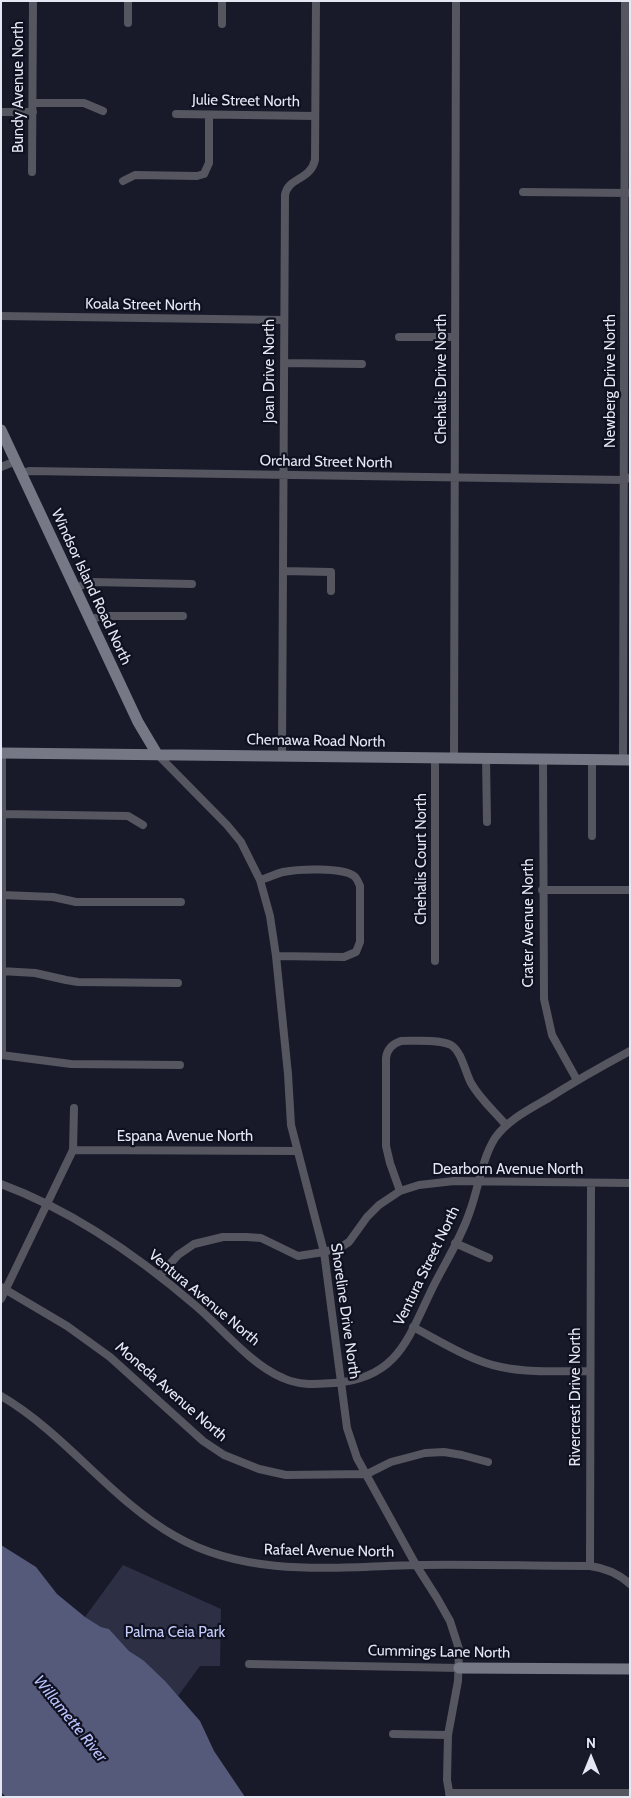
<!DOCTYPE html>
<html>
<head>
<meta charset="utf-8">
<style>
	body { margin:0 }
	#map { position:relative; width:631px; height:1798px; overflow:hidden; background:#181a2a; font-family:Cabin,sans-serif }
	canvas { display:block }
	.frame { position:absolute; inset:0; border:2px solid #e5e7f3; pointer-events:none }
	.north { position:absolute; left:566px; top:1733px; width:50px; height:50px; -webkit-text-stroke:4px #0f1120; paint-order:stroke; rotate:0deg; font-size:14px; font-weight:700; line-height:20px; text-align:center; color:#e5e7f3 }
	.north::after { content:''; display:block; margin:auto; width:18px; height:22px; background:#e5e7f3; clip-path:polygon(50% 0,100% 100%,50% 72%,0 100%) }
</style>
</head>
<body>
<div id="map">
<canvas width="631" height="1798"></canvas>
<div class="frame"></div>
<div class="north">N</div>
</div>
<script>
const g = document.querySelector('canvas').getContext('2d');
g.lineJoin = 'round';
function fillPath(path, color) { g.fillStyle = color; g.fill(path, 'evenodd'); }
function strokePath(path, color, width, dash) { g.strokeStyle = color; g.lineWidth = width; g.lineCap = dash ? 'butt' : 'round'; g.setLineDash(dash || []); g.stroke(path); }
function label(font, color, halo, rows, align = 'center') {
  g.font = font + ' Cabin,sans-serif'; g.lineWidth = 4.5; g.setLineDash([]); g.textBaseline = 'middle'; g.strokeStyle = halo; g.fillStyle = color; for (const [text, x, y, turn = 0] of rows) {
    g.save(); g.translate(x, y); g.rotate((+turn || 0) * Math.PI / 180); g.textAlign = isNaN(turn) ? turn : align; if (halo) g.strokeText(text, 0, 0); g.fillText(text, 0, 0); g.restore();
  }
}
const green = new Path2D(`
	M123 1565 221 1609 220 1666H200L178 1696 143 1660 129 1651 109 1629 101 1627 85 1617Z`);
const water = new Path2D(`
	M1 1545 36 1567 57 1594 85 1617 101 1627 109 1629 129 1651 143 1660 165 1681 200 1721 214 1751 245 1797H6L1 1792Z`);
const street = new Path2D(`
	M128 23V1
	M222 24V1
	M33 103H84L103 111
	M1 112H33
	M176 114 315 116
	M32 172 33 1
	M123 181 135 175 197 176 204 174 209 163V115
	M523 192 629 193
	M1 316 284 320
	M399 337H455
	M284 363 362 364
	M1 467 16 461
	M22 473 29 471 625 480 628 478
	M283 571 331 572V591
	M75 588 91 582 192 584
	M90 620 101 616H183
	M2 753V1055
	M157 754 227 825 241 842 260 880 270 916 276 956 288 1074 291 1125 324 1252 347 1428 357 1458 416 1565 437 1598 450 1621 459 1649 458 1681 448 1735 447 1780 450 1797
	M282 755 285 195C288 177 310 181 315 160L316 1
	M454 757 456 1
	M486 758 487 822
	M543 759 544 999 552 1035 577 1080
	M623 760 625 1
	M2 814 128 816 143 825
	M592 836V759
	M260 880C268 878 275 874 283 872 298 869 342 867 354 876 357 878 358 882 360 886V942L356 952 344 957 276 956
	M542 890H630
	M2 895 53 897 76 902H181
	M435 961V757
	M1 971 35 973 66 980 78 982 178 983
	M1 1055 71 1064 180 1065
	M73 1150 297 1151
	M1 1184C74 1211 138 1256 196 1306 223 1329 250 1364 283 1378 300 1386 317 1384 334 1383 401 1378 409 1334 435 1283 448 1258 463 1234 471 1208 479 1185 482 1159 495 1138 508 1120 528 1110 547 1099 574 1082 602 1066 630 1051
	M400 1191 390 1163 386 1146V1058C387 1049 392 1044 401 1041 414 1041 439 1039 451 1045 462 1052 465 1072 471 1083 480 1099 494 1111 506 1125
	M455 1243 489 1258
	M160 1275 178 1255 194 1244 223 1237H246L261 1238 298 1256 324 1252 341 1247 349 1242 367 1217 379 1205 400 1191 419 1185 454 1181 630 1183
	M1 1287 67 1326 110 1357 203 1441 224 1455 259 1469 286 1475 367 1474 391 1462 425 1453 444 1452 462 1455 488 1462
	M1 1299 73 1150 74 1108
	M413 1327C440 1341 471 1361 501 1367 529 1373 560 1371 590 1371
	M1 1396C66 1434 110 1499 175 1536 247 1578 336 1567 416 1565 474 1564 532 1566 590 1566 605 1568 619 1574 630 1584
	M590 1566 591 1183
	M249 1664 459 1668
	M393 1734 448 1735
	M449 1793H630`);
const secondary = new Path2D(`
	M1 430 138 722 157 754
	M1 753 630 760
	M459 1668 630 1669`);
const streetNames = [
	["Bundy Avenue North",19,87,-90],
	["Julie Street North",246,101,1],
	["Koala Street North",143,305,1],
	["Joan Drive North",270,371,-90],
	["Chehalis Drive North",442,379,-90],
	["Newberg Drive North",611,381,-90],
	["Orchard Street North",326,462,1],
	["Windsor Island Road North",91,587,65],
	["Chemawa Road North",316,741,1],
	["Chehalis Court North",422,859,-90],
	["Crater Avenue North",529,923,-90],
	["Espana Avenue North",185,1137],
	["Dearborn Avenue North",508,1170],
	["Ventura Street North",427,1266,-64],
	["Ventura Avenue North",204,1298,40],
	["Shoreline Drive North",345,1311,82],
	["Moneda Avenue North",171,1392,41],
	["Rivercrest Drive North",576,1397,-90],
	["Rafael Avenue North",329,1551,1],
	["Cummings Lane North",439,1652,1]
];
const parkNames = [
	["Palma Ceia Park",175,1633]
];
const waterNames = [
	["Willamette River",70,1719,51]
];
fillPath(green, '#2d3045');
fillPath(water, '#565a7a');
strokePath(street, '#55565f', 8);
strokePath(secondary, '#767886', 11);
label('15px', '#e5e7f3', '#0f1120', streetNames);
label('15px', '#c6cdfc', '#0f1120', parkNames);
label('italic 16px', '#bac2fb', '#0f1120', waterNames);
</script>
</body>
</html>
